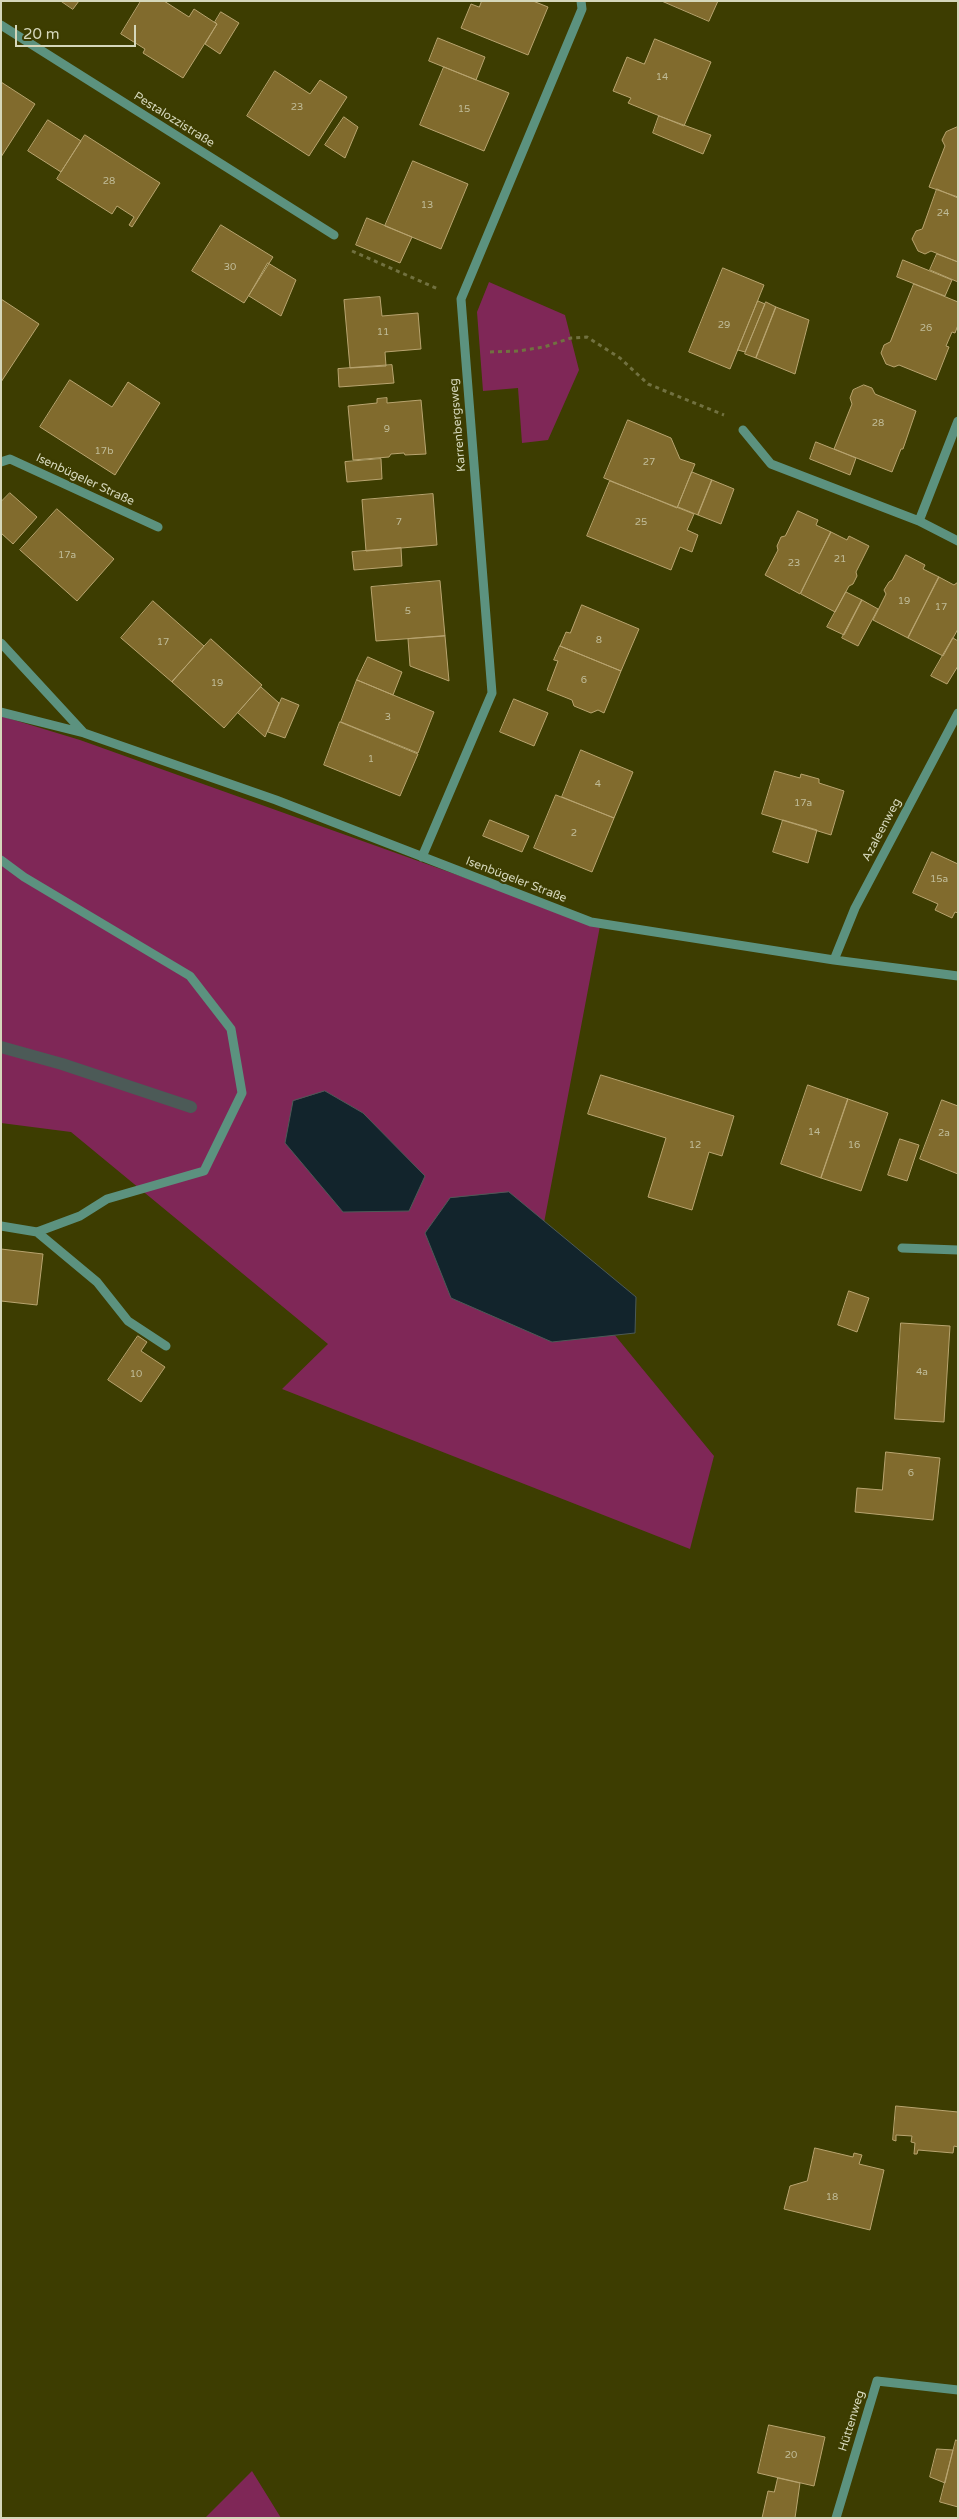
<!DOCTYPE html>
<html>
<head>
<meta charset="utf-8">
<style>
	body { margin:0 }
	#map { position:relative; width:959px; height:2519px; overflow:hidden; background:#3d3d01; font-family:"Varela Round",sans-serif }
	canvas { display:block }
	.frame { position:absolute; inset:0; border:2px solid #d5d7bb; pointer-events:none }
	.scale { position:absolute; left:15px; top:25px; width:121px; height:22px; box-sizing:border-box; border:2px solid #d5d7bb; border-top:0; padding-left:6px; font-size:15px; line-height:18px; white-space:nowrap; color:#d5d7bb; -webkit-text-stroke:4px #3d3d01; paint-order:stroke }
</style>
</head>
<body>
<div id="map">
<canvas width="959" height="2519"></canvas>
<div class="frame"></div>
<div class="scale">20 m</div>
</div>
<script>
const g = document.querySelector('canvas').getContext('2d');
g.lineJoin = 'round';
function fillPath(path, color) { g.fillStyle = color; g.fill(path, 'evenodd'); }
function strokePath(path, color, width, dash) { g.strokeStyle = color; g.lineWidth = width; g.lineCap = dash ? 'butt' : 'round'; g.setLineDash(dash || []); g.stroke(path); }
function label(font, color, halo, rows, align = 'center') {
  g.font = font + ' "Varela Round",sans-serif'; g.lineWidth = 4.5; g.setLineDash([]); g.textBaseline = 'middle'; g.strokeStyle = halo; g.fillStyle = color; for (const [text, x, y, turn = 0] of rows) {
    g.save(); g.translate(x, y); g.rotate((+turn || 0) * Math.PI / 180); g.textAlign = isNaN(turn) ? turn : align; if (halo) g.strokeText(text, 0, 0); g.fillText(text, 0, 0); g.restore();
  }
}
const green = new Path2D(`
	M489 282 565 315 579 370 548 440 522 443 518 388 483 391 477 312Z
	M1 716 80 740 600 926 540 1244 714 1456 690 1549 282 1389 328 1344 71 1132 1 1123Z
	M252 2471 281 2518H205Z`);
const water = new Path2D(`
	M325 1091 363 1113 425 1176 409 1211 343 1212 285 1143 293 1101Z
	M509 1192 636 1297 635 1333 552 1342 451 1298 425 1233 450 1198Z`);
const stream = new Path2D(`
	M1 1047 62 1064 191 1107`);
const building = new Path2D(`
	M61 1H79L73 9Z
	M141 1H164L189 17 194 9 217 24 183 78 143 53 145 49 121 34Z
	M482 1H533L548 7 528 55 461 28 471 4 479 7Z
	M662 1H718L709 21Z
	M221 12 239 23 220 54 205 44 217 24 215 22Z
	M438 38 485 57 476 80 429 61Z
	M655 39 711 62 684 126 628 103 631 98 613 91 627 57 644 64Z
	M444 67 509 93 484 151 420 125Z
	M275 71 310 94 320 80 347 97 309 156 247 116Z
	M1 82 35 104 1 157Z
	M659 116 711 135 703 154 653 133Z
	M344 117 358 127 345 158 325 145Z
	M48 120 81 141 61 172 28 151Z
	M957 127H958V197L929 187 945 146 942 140 946 132Z
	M85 135 160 183 132 227 129 225 134 217 117 206 112 214 57 179Z
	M413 161 468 184 441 249 385 226Z
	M937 189 958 198V262L931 251 925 254 918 251 912 239 916 231 922 229Z
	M367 218 412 237 400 263 356 245Z
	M221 225 273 257 244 303 192 271Z
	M937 254 958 262V282L930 270Z
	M903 260 952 280 945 296 897 277Z
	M268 263 296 280 281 316 249 296Z
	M723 268 764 285 730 369 689 352Z
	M914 284 958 302V325L955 333 952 332 946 346 949 347 936 380 899 365 894 367 886 364 881 353 884 345 890 342Z
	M380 297 382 316 418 313 421 349 385 352 386 366 350 368 344 300Z
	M1 299 39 324 1 382Z
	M758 301 765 304 745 352 738 350Z
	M766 302 776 307 756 358 745 354Z
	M776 307 809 320 795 374 756 358Z
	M392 365 394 383 339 387 338 369Z
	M70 380 112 407 128 382 160 403 115 475 40 427Z
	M864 385 872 388 875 394 916 411 903 449H901L892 472 834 449 852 404 850 398 853 390Z
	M387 398V403L421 400 426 454 405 455 404 453 391 454 389 457 353 460 348 406 377 403V399Z
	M628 420 671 438 680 459 695 464 677 508 604 478Z
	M816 442 856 458 850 475 810 459Z
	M381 459 382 479 347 482 345 462Z
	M692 472 712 480 698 515 678 507Z
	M712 480 734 489 721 524 698 515Z
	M610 481 694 514 687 530 698 535 692 552 680 547 671 570 587 536Z
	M10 493 37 517 13 544 1 533V502Z
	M433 494 437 545 366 551 362 500Z
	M57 509 114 559 77 601 20 550Z
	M798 511 818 520 816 525 831 532 800 594 765 575 778 550 777 546 781 537 785 536Z
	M831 532 847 540 849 536 869 546 856 572 857 576 853 584 849 586 835 612 801 594Z
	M401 548 402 566 354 570 352 552Z
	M906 555 925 565 923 569 939 577 908 638 873 620 886 594 884 590 889 582 892 580Z
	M939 577 954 585 958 582V629L943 656 908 638Z
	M440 581 445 636 376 641 371 587Z
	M846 592 862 600 844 635 827 627Z
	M862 600 878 609 858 646 842 638Z
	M153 601 204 646 172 682 121 638Z
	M582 605 639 629 621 671 560 646 566 632 570 633Z
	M445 636 449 681 410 666 408 639Z
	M953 638 958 641V666L947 684 931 676Z
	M211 639 262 685 224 728 172 682Z
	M560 646 621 671 604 713 598 710 591 713 574 706 572 700 547 690 558 661 554 660Z
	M368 657 402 672 393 695 357 680Z
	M357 680 434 712 418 753 341 722Z
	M261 687 279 703 265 737 238 713Z
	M282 698 299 705 285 738 268 732Z
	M514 699 548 713 534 746 500 732Z
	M340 722 418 754 400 796 324 765Z
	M581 750 633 772 614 818 562 797Z
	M775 771 800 778 801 774 819 779V783L844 791 831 835 762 814Z
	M556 795 614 818 592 872 534 848Z
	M490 820 529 836 522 852 483 836Z
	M783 820 817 830 808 863 773 852Z
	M932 852 958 864V913L955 912 952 918 935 910 938 904 913 893Z
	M601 1075 734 1116 722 1156 709 1152 692 1210 648 1197 666 1138 588 1114Z
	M808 1085 848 1099 821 1178 781 1164Z
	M848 1099 888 1113 861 1191 821 1178Z
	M942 1100 958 1106V1174L920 1159Z
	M900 1139 919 1145 907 1181 888 1175Z
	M1 1249 43 1254 37 1305 1 1301Z
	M849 1291 869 1298 857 1332 838 1325Z
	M901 1323 950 1326 944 1422 895 1419Z
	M138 1336 147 1342 141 1351 165 1367 141 1402 108 1380Z
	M886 1452 940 1458 933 1520 855 1512 857 1488 882 1490Z
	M896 2106 958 2112V2147L954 2146 953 2153 918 2150 917 2154H914L915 2143 911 2142 912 2136 896 2135V2141L893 2140Z
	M815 2148 853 2157 854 2153 862 2155 859 2164 884 2170 870 2230 784 2209 790 2186 807 2181Z
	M769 2425 825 2437 814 2486 758 2473Z
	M956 2440 958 2441V2507L940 2502Z
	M937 2449 953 2450 945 2483 930 2477Z
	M778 2478 800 2483 795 2518H762L768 2491 774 2492Z`);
const path = new Path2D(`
	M352 251 438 289
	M490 352 518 351 544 347 571 338 587 337 620 358 648 384 724 415`);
const minor = new Path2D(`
	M1 25 334 235
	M958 421 919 521 958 541
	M743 430 771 464 919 521
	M1 462 10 459 158 527
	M1 643 84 733
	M1 712 84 733 276 800 591 922 834 960 958 976
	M422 857 492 693 461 299 582 9 581 1
	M1 860 24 877 190 976 231 1029 242 1093 204 1171 107 1199 80 1216 37 1232 1 1226
	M834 960 855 908 958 713
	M37 1232 97 1282 128 1321 166 1346
	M902 1248 958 1250
	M836 2518 877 2381 958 2390`);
const numberNames = [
	["14",662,77],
	["23",297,107],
	["15",464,109],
	["28",109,181],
	["13",427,205],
	["24",943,213],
	["30",230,267],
	["29",724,325],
	["26",926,328],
	["11",383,332],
	["28",878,423],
	["9",387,429],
	["17b",104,451],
	["27",649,462],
	["7",399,522],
	["25",641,522],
	["17a",67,555],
	["21",840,559],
	["23",794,563],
	["19",904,601],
	["17",941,607],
	["5",408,611],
	["8",599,640],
	["17",163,642],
	["6",584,680],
	["19",217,683],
	["3",388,717],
	["1",371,759],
	["4",598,784],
	["17a",803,803],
	["2",574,833],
	["15a",939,879],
	["14",814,1132],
	["2a",944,1133],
	["12",695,1145],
	["16",854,1145],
	["4a",922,1372],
	["10",136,1374],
	["6",911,1473],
	["18",832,2197],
	["20",791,2455]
];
const streetNames = [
	["Pestalozzistraße",174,120,32],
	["Karrenbergsweg",458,425,-95],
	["Isenbügeler Straße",85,480,25],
	["Azaleenweg",882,830,-62],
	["Isenbügeler Straße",516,880,21],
	["Hüttenweg",852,2421,-73]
];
fillPath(green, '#7f2757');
fillPath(water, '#12242c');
strokePath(water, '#4c5a57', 1);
strokePath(stream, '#4c5a57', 12);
fillPath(building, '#816b2d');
strokePath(building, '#b8a46f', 1);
strokePath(path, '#717140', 3, [4, 4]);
strokePath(minor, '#5c927f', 9);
label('10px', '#c0bc98', null, numberNames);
label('12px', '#d5d7bb', '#3d3d01', streetNames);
</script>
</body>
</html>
